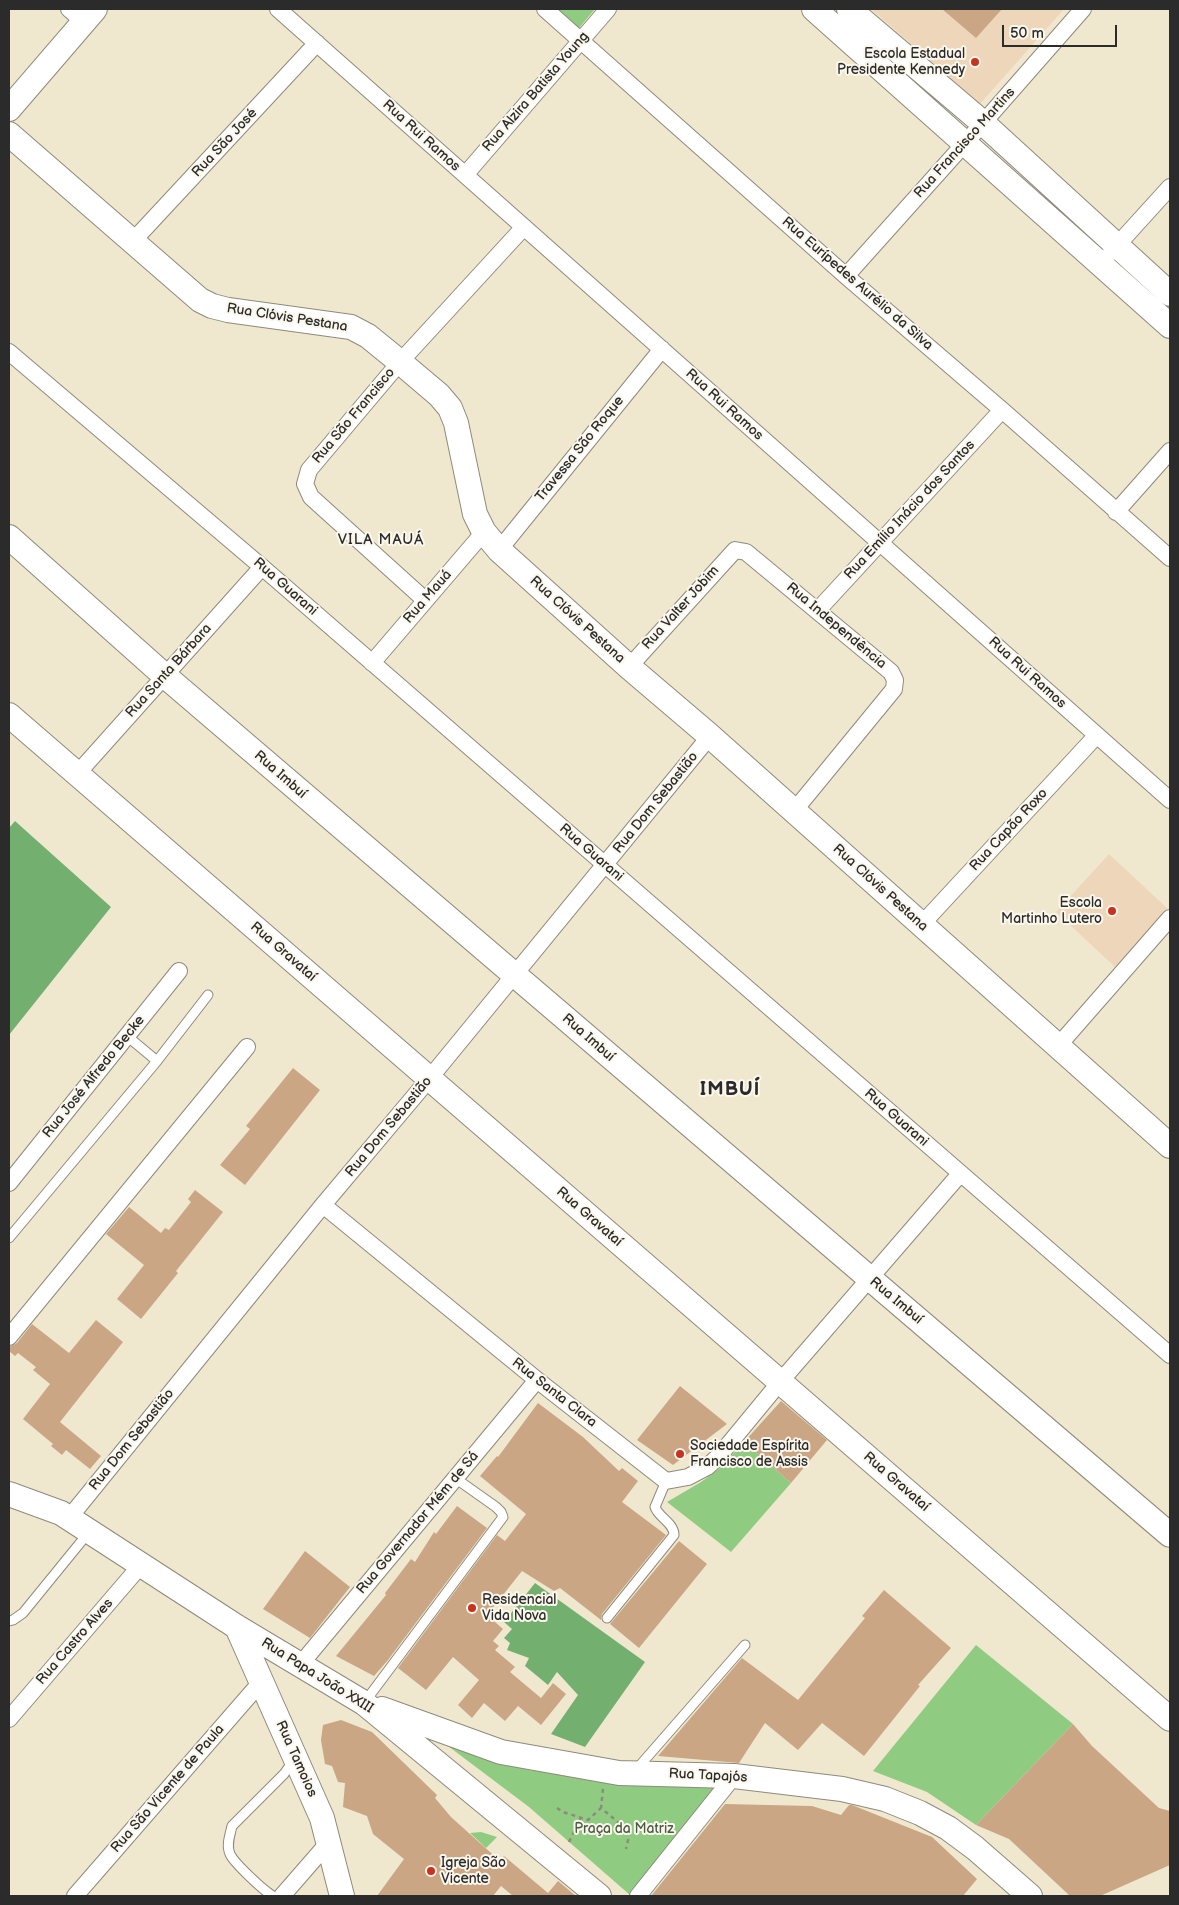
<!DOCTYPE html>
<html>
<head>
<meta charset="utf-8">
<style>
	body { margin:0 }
	#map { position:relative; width:1179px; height:1905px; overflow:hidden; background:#f0e8ce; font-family:"Balsamiq Sans",sans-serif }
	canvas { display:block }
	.frame { position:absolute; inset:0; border:10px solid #2b2b2b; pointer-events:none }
	.scale { position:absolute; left:1002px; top:25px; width:115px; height:22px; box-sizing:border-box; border:2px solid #2b2b2b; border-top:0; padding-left:6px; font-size:15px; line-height:18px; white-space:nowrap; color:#2b2b2b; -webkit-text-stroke:4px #fbf7ec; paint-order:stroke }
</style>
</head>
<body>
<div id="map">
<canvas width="1179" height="1905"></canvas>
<div class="frame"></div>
<div class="scale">50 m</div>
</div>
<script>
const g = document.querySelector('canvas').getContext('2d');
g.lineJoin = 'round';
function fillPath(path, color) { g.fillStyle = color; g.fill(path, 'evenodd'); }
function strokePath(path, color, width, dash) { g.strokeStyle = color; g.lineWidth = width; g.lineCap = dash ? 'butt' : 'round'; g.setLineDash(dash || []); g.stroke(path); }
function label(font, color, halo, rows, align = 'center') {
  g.font = font + ' "Balsamiq Sans",sans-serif'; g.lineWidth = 4; g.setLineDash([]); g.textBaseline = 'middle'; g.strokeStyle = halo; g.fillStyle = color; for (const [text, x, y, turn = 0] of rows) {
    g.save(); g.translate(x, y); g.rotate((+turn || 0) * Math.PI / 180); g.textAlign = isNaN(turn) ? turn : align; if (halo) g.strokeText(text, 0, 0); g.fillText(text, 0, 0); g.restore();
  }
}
const built = new Path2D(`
	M871 9H1064L980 104Z
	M1109 854 1168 909 1115 967 1056 912Z`);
const green = new Path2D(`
	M558 9H595L579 28Z
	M744 1442 791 1483 731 1552 667 1502 701 1482 720 1468Z
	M976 1645 1073 1724 976 1825 927 1792 873 1771Z
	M448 1746 529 1770 615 1783 717 1784 630 1895 529 1807Z
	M481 1832 497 1837 486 1848 470 1833Z`);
const forest = new Path2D(`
	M15 821 111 907 9 1035V828Z
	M535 1583 645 1662 585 1747 551 1734 578 1695 557 1672 548 1685 525 1666 529 1658 507 1650 510 1643 504 1638 512 1629 504 1622Z`);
const building = new Path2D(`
	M942 9H1002L976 38Z
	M293 1068 320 1090 245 1185 220 1165 250 1129 246 1126Z
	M195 1190 223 1212 176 1271 178 1273 141 1319 117 1299 144 1265 106 1234 129 1207 161 1233 165 1228 169 1230 191 1202 188 1199Z
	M96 1320 123 1342 60 1422 101 1456 90 1469 66 1450 62 1455 51 1446 53 1444 23 1419 50 1384 33 1370 36 1367 18 1353 15 1356 9 1351V1347L17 1343 32 1324 69 1353Z
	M680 1386 727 1424 673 1465 637 1440Z
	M781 1401 827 1440 791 1483 744 1442Z
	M538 1403 583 1437 619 1471 622 1468 638 1481 622 1502 666 1535 602 1614 601 1620 560 1588 554 1591 522 1571 487 1615 503 1629 493 1641 499 1646 495 1650 515 1667 510 1672 541 1698 553 1683 566 1694 541 1725 518 1706 505 1721 484 1703 472 1718 458 1705 479 1680 453 1657 426 1690 398 1668 497 1535 505 1541 526 1514 480 1476 497 1456 498 1457Z
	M457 1506 487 1528 388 1660 374 1676 336 1656 386 1595 385 1593 411 1559 415 1562 434 1532 436 1534Z
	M679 1541 707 1564 639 1648 610 1624Z
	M305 1551 350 1587 310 1638 263 1609Z
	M884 1590 951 1648 918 1685 920 1686 864 1756 822 1723 798 1750 765 1723 739 1763 658 1756 742 1658 798 1700 865 1618 862 1616Z
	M341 1720 372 1732 437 1795 435 1798 451 1817 500 1861 504 1856 548 1893 558 1881 576 1896H513L501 1886 493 1896H377L404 1859 373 1834 367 1816 343 1807 345 1783 338 1782 332 1766 325 1764 321 1740 323 1725Z
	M1073 1724 1092 1746 1159 1808 1170 1811V1865L1100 1896H1070L1009 1839 976 1825Z
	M725 1804 812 1806 841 1815 849 1805H852L932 1837 977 1879 963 1896H651Z`);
const path = new Path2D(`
	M603 1789 601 1808 630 1832 626 1849
	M557 1808 563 1812 588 1820 601 1808
	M569 1842 581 1817`);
const lane = new Path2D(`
	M157 1061 208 995
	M9 1238 157 1061 127 1036
	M607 1618 674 1535C674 1523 659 1518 655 1507L666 1481
	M9 1621 13 1620 23 1613 89 1532
	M364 1703 503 1517 501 1512 496 1507 455 1478
	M635 1771 745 1645
	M273 1896C264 1891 234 1863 230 1854 226 1845 230 1835 232 1826L284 1774 294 1760`);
const street = new Path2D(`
	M69 9 84 22
	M278 9 1170 800
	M545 9 846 276 1002 410 1170 558
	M465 175 608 9
	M132 242 317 43
	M1111 252 1170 187
	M846 276 983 123 1083 9
	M9 352 262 567 1170 1355
	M1116 512 1170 451
	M499 550 662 349
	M425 600 311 497 305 484 309 470 400 362 524 227
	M818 610 1002 410
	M372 663 484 532
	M629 667 735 550 746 552 891 672 895 680 894 689 794 811
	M77 774 262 567
	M922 924 1097 735
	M1058 1046 1170 918
	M9 1183 179 971
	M323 1205 537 1380 666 1481 688 1477 707 1467 719 1456 780 1382 960 1174
	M9 1337 247 1047
	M69 1518 323 1205 429 1079 710 736
	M300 1665 537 1380
	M9 1719 141 1565
	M75 1896 261 1682
	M282 1896 329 1842
	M638 1896 734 1776`);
const secondary = new Path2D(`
	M814 9 1170 326
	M849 9 983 123 1170 294
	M9 109 95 9
	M9 134 200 300 212 306 228 310 351 327 368 336 400 362 439 395 450 408 456 423 475 514 484 532 499 550 629 667 710 736 1170 1146
	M9 537 165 676 1170 1535
	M9 715 1170 1719
	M9 1494 61 1513 237 1627 364 1703 599 1896
	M237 1627 322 1818 342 1896
	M382 1709 501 1752 619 1773 734 1776 842 1789 885 1799 920 1813 948 1828 975 1848 1030 1896`);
const markers = [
	[975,62,5,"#c8321e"],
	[1112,911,5,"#c8321e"],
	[680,1454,5,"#c8321e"],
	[472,1608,5,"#c8321e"],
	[431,1871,5,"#c8321e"]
];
const poiNames = [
	["Escola Estadual",965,54,"right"],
	["Presidente Kennedy",965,70,"right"],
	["Escola",1102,903,"right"],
	["Martinho Lutero",1102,919,"right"],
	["Sociedade Espírita",690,1446],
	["Francisco de Assis",690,1462],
	["Residencial",482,1600],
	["Vida Nova",482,1616],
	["Igreja São",441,1863],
	["Vicente",441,1879]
];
const streetNames = [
	["Rua Alzira Batista Young",536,92,-49],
	["Rua Rui Ramos",421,136,42],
	["Rua São José",225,143,-47],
	["Rua Francisco Martins",965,143,-48],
	["Rua Eurípedes Aurélio da Silva",857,284,41],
	["Rua Clóvis Pestana",287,318,9],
	["Rua Rui Ramos",724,405,42],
	["Rua São Francisco",354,416,-50],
	["Travessa São Roque",580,449,-51],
	["Rua Emílio Inácio dos Santos",910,510,-47],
	["Rua Guarani",285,587,41],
	["Rua Mauá",428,597,-49],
	["Rua Valter Jobim",681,608,-48],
	["Rua Clóvis Pestana",577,620,42],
	["Rua Independência",836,626,40],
	["Rua Santa Bárbara",169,671,-48],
	["Rua Rui Ramos",1027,673,42],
	["Rua Imbuí",280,775,41],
	["Rua Dom Sebastião",656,803,-51],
	["Rua Capão Roxo",1009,830,-47],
	["Rua Guarani",591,853,41],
	["Rua Clóvis Pestana",880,888,42],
	["Rua Gravataí",283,952,41],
	["Rua Imbuí",588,1038,41],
	["Rua José Alfredo Becke",94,1077,-51],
	["Rua Guarani",896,1118,41],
	["Rua Dom Sebastião",389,1127,-50],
	["Rua Gravataí",589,1217,41],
	["Rua Imbuí",896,1301,40],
	["Rua Santa Clara",554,1393,38],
	["Rua Dom Sebastião",132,1440,-51],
	["Rua Gravataí",896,1482,41],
	["Rua Governador Mém de Sá",418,1523,-50],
	["Rua Castro Alves",75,1642,-49],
	["Rua Papa João XXIII",317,1676,32],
	["Rua Tamoios",296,1759,66],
	["Rua Tapajós",708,1776,3],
	["Rua São Vicente de Paula",168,1789,-49]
];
const parkNames = [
	["Praça da Matriz",624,1829]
];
const neighbourhoodNames = [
	["VILA MAUÁ",381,540]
];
const districtNames = [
	["IMBUÍ",730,1090]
];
fillPath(built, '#eed6bb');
fillPath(green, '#8fcc81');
fillPath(forest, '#73b06f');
fillPath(building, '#caa685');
strokePath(lane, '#8e8a7c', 11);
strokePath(street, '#8e8a7c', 18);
strokePath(secondary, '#8e8a7c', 26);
strokePath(path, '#8e8a7c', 2.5, [4, 4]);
strokePath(lane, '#fff', 9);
strokePath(street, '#fff', 16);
strokePath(secondary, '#fff', 24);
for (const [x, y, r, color] of markers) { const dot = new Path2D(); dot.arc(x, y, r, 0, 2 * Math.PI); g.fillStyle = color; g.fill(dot); strokePath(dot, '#fbf7ec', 2); }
label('14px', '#2b2b2b', '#fbf7ec', poiNames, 'left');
label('14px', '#2b2b2b', '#fbf7ec', streetNames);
label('14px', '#495b45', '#fbf7ec', parkNames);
g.letterSpacing = '1px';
label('15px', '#2b2b2b', '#fbf7ec', neighbourhoodNames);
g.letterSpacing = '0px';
g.letterSpacing = '1px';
label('bold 19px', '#2b2b2b', '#fbf7ec', districtNames);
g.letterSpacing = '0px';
</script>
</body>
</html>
